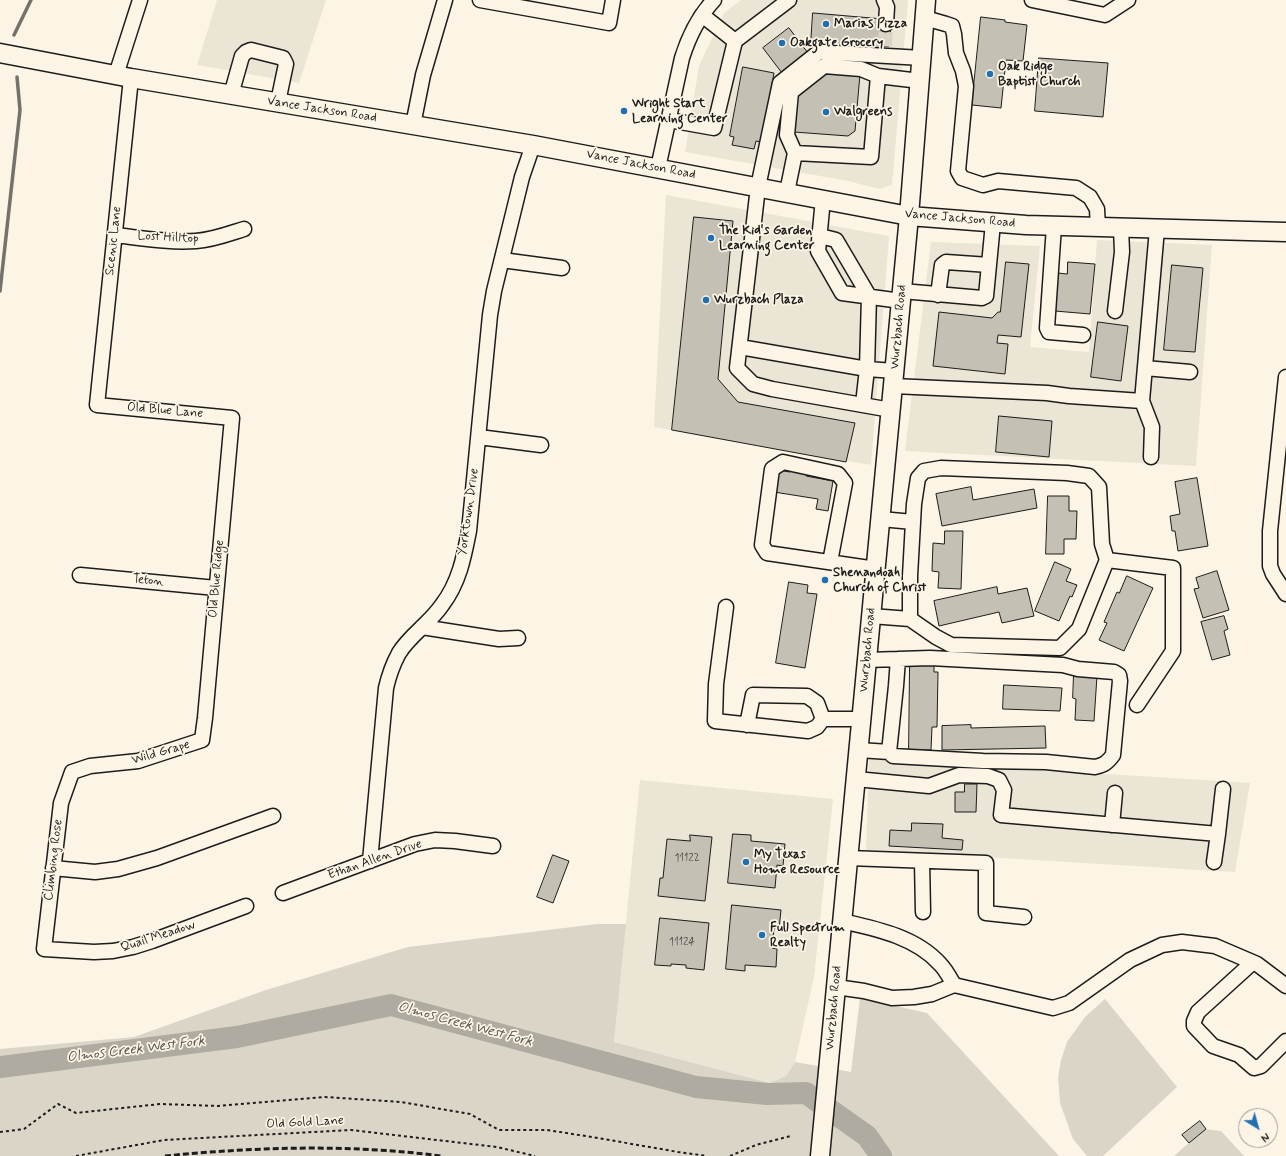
<!DOCTYPE html>
<html>
<head>
<meta charset="utf-8">
<style>
	body { margin:0 }
	#map { position:relative; width:1286px; height:1156px; overflow:hidden; background:#fcf5e5; font-family:Mynerve,sans-serif }
	canvas { display:block }
	.north { position:absolute; left:1238px; top:1108px; width:40px; height:40px; box-sizing:border-box; background:#fcf5e5; border:1px solid #a29e95; border-radius:50%; rotate:143deg; font-size:11px; font-weight:700; line-height:16px; text-align:center; color:#1c1c1c }
	.north::after { content:''; display:block; margin:auto; width:14px; height:18px; background:#1f6fb2; clip-path:polygon(50% 0,100% 100%,50% 72%,0 100%) }
</style>
</head>
<body>
<div id="map">
<canvas width="1286" height="1156"></canvas>
<div class="north">N</div>
</div>
<script>
const g = document.querySelector('canvas').getContext('2d');
g.lineJoin = 'round';
function fillPath(path, color) { g.fillStyle = color; g.fill(path, 'evenodd'); }
function strokePath(path, color, width, dash) { g.strokeStyle = color; g.lineWidth = width; g.lineCap = dash ? 'butt' : 'round'; g.setLineDash(dash || []); g.stroke(path); }
function label(font, color, halo, rows, align = 'center') {
  g.font = font + ' Mynerve,sans-serif'; g.lineWidth = 3.5; g.setLineDash([]); g.textBaseline = 'middle'; g.strokeStyle = halo; g.fillStyle = color; for (const [text, x, y, turn = 0] of rows) {
    g.save(); g.translate(x, y); g.rotate((+turn || 0) * Math.PI / 180); g.textAlign = isNaN(turn) ? turn : align; if (halo) g.strokeText(text, 0, 0); g.fillText(text, 0, 0); g.restore();
  }
}
const built = new Path2D(`
	M217 0H326L299 83 197 65Z
	M741 0H908L892 185 879 189 848 181 685 152 699 66 724 13Z
	M666 195 889 236 871 465 654 427Z
	M1097 240 1212 245 1196 466 905 451 931 242 1040 246 1030 347 1089 352Z
	M869 759 1250 783 1235 872 866 850Z
	M640 780 833 799 814 977 795 1062 786 1076 770 1083 614 1042Z`);
const green = new Path2D(`
	M597 924H626L614 1042 770 1083 786 1076 795 1062 851 1072 860 998 927 1013 1059 1156H0V1049L134 1037 266 990 408 947Z
	M1105 999 1177 1087 1103 1156H1087L1073 1139 1060 1103 1058 1077 1061 1060 1067 1042 1085 1017Z
	M1205 1129 1221 1131 1244 1156H1174Z`);
const stream = new Path2D(`
	M14 35 31 0
	M0 291 20 110 17 77`);
const river = new Path2D(`
	M0 1067 237 1037 391 1005 696 1087 767 1094 806 1093 867 1136 881 1156`);
const building = new Path2D(`
	M813 13 883 19 891 24 889 46H881L880 50 811 44Z
	M981 17 1005 20V22L1027 25 1023 61 1006 60 1001 108 972 105Z
	M789 28 808 53 782 73 763 48Z
	M1039 58 1108 63 1103 117 1035 111Z
	M743 67 774 73 761 142 756 141 754 149 732 145 734 137 730 136Z
	M823 72 860 74 855 131 848 136 794 132 797 92Z
	M694 217 733 221 718 379 738 402 855 423 846 462 672 430Z
	M1006 262 1029 264 1021 337 998 335 997 343 1008 344 1005 374 933 366 939 312 992 318 998 312H1000Z
	M1068 262 1095 264 1090 314 1055 311 1058 273 1067 274Z
	M1172 265 1203 268 1195 352 1164 350Z
	M1098 322 1128 326 1121 381 1091 377Z
	M999 416 1052 421 1049 457 996 452Z
	M778 470 790 472 791 470 807 473 806 476 833 481 828 511 816 509 818 499 774 492Z
	M1197 478 1208 546 1178 551 1175 531H1172L1170 516 1180 514 1175 482Z
	M971 487 973 500 1034 489 1037 508 942 526 936 494Z
	M1048 496H1069V511H1077L1076 539H1064V554H1046Z
	M945 531H963L961 589 938 588 939 572 932 571 933 543 944 544Z
	M1055 562 1071 569 1066 581 1077 585 1072 597 1070 596 1059 621 1035 611Z
	M1217 571 1229 610 1203 618 1194 589 1199 588 1196 578Z
	M1127 576 1153 588 1124 651 1099 640 1107 623 1104 622 1117 592 1119 593Z
	M789 582 808 585 807 593 817 594 805 668 776 663Z
	M997 587 998 594 1027 588 1034 616 1002 623 999 612 939 626 934 601Z
	M1224 616 1228 629 1224 631 1230 655 1212 660 1201 622Z
	M910 663H934V672H938L937 727H932L931 750H909Z
	M1074 674 1097 676 1094 721 1075 720 1076 699 1073 698Z
	M1004 685 1062 688 1060 711 1003 709Z
	M971 725V728L1045 726 1046 748 942 750V726Z
	M965 784H977L976 812H955V792H964Z
	M912 823 943 824 942 838 963 840 962 850 889 846 890 830 911 831Z
	M733 834 751 835V841L785 844 783 866 777 865 775 888 728 883Z
	M690 835 712 837 705 901 658 896 660 878H663L667 839 690 841Z
	M553 855 569 861 553 903 537 897Z
	M732 905 781 910 779 929 774 928 772 948 777 949 776 967 745 965V971L726 969Z
	M660 918 709 923 704 970 686 968V965L671 964V966L655 965Z
	M1200 1121 1206 1129 1189 1143 1182 1135Z`);
const minorTunnel = new Path2D(`
	M885 46 886 24`);
const path = new Path2D(`
	M0 1132 24 1129 58 1104 76 1113 160 1104 218 1106 325 1097 401 1102 470 1114 499 1130H547L592 1137 678 1152 707 1156
	M76 1156 164 1140 351 1130 497 1147 535 1156
	M730 1156 756 1145 791 1136`);
const minor = new Path2D(`
	M480 0 609 23 613 0
	M884 0 887 7 886 24
	M1032 0 1105 15 1128 0
	M702 15 735 41
	M925 18 946 24 952 26 954 34 956 53 963 71 966 86 958 171 962 178 983 185 998 181 1076 188 1090 197 1097 209 1098 228
	M116 75 140 0
	M131 78 97 405 232 418 205 718 202 740 138 761 90 766 72 772 61 803 44 949 94 952 113 951 133 947 152 941 246 906
	M231 95 242 56 246 52 251 50 283 58 286 64 278 102
	M669 120 714 128 735 41 789 0
	M413 125 423 75 445 0
	M795 153 787 135 791 92 824 66 861 69 878 76
	M658 168 682 58C689 36 698 17 714 0
	M787 192 795 153 871 157 878 76 920 81
	M823 199 818 251 842 293 901 301
	M1054 226 1047 328 1049 332 1083 335
	M115 235C141 238 169 243 196 241 213 240 228 234 244 229
	M820 236 836 240 869 296 867 369 863 404
	M502 260 562 268
	M902 291 982 298 986 296 993 223
	M938 295 942 265 946 262 989 265
	M1115 311 1122 252 1121 228
	M740 347 867 369 895 371
	M1145 368 1190 372
	M1286 377 1270 531V566L1273 574 1286 594
	M893 386 1047 393 1069 396 1142 401
	M891 410 772 389 753 384 737 368 758 187 780 83 819 52 922 58
	M479 437 541 445
	M1151 457 1152 427 1142 401 1157 229
	M881 519 913 522
	M830 562 845 483 838 474 783 462 772 469 762 545 767 553 876 569
	M80 575 216 588
	M726 607 716 684 715 721 808 731 817 727 823 719H861
	M871 616 910 619 936 637 951 645 1060 648 1079 629 1107 560 1173 568V651L1137 705
	M910 619V576L914 504 918 478 924 471 941 468 1067 473 1089 476 1099 487 1102 544 1107 560
	M422 627 499 639 518 638
	M747 725 753 695 807 696 817 703 823 719
	M859 750 889 752 893 756 983 761 1046 762 1095 767C1104 765 1107 763 1113 755L1120 681 1119 675 1114 672 1078 669 1063 665 930 658 867 660
	M889 752 896 686 898 659
	M856 779 929 786 959 775 988 776 999 780 1004 790 1001 815 1218 834 1223 789
	M1112 825 1115 793
	M848 858 986 863V913L1024 917
	M370 861 386 688C389 675 393 664 399 653 410 635 430 623 442 605 459 583 464 557 469 531L490 315 494 291 522 177 533 145
	M922 861 923 912
	M1214 862 1218 834
	M53 868 95 872 118 869 157 858 273 816
	M283 893 415 844 435 840 455 841 493 846
	M1252 963 1198 1012 1194 1021V1026L1213 1046 1239 1055 1254 1068 1261 1066 1286 1041
	M954 985 1053 1008 1069 1003 1130 960 1162 945 1182 942 1215 946 1257 964 1286 986
	M836 987 864 991 892 998 914 997 932 994 954 985C950 978 946 970 940 964 916 937 877 929 842 921`);
const major = new Path2D(`
	M0 53 131 78 533 145 909 216 1026 225 1286 232
	M820 1156 909 216 926 0`);
const rail = new Path2D(`
	M165 1156C256 1147 350 1144 441 1156`);
const markers = [
	[826,24,4,"#1f6fb2"],
	[782,43,4,"#1f6fb2"],
	[990,74,4,"#1f6fb2"],
	[624,111,4,"#1f6fb2"],
	[826,112,4,"#1f6fb2"],
	[711,238,4,"#1f6fb2"],
	[706,300,4,"#1f6fb2"],
	[825,580,4,"#1f6fb2"],
	[746,862,4,"#1f6fb2"],
	[762,935,4,"#1f6fb2"]
];
const numberNames = [
	["11122",687,859],
	["11124",682,943]
];
const poiNames = [
	["Marias Pizza",834,24],
	["Oakgate Grocery",790,43],
	["Oak Ridge",998,67],
	["Baptist Church",998,82],
	["Wright Start",632,104],
	["Learning Center",632,119],
	["Walgreens",834,112],
	["The Kid's Garden",719,231],
	["Learning Center",719,246],
	["Wurzbach Plaza",714,300],
	["Shenandoah",833,573],
	["Church of Christ",833,588],
	["My Texas",754,855],
	["Home Resource",754,870],
	["Full Spectrum",770,928],
	["Realty",770,943]
];
const streetNames = [
	["Vance Jackson Road",322,110,9],
	["Vance Jackson Road",641,165,11],
	["Vance Jackson Road",960,219,5],
	["Lost Hilltop",168,238,3],
	["Scenic Lane",114,241,-84],
	["Wurzbach Road",899,327,-85],
	["Old Blue Lane",165,411,5],
	["Yorktown Drive",469,512,-82],
	["Old Blue Ridge",217,579,-85],
	["Teton",148,581,6],
	["Wurzbach Road",868,650,-85],
	["Wild Grape",161,753,-16],
	["Climbing Rose",54,860,-83],
	["Ethan Allen Drive",375,860,-19],
	["Quail Meadow",158,937,-18],
	["Wurzbach Road",834,1008,-85],
	["Old Gold Lane",305,1123,-3]
];
const waterNames = [
	["Olmos Creek West Fork",465,1025,15],
	["Olmos Creek West Fork",136,1050,-7]
];
fillPath(built, '#ebe5d6');
fillPath(green, '#dbd5c8');
strokePath(stream, '#75726c', 3.5);
strokePath(river, '#b0aba1', 22);
fillPath(building, '#c4c0b3');
strokePath(building, '#1c1c1c', 1);
strokePath(minorTunnel, '#dad4c7', 14, [14, 7]);
strokePath(minor, '#1c1c1c', 17);
strokePath(major, '#1c1c1c', 21);
strokePath(path, '#1c1c1c', 2, [3, 3]);
strokePath(minor, '#fcf5e5', 14);
strokePath(major, '#fcf5e5', 18);
strokePath(rail, '#1c1c1c', 3, [6, 3]);
for (const [x, y, r, color] of markers) { const dot = new Path2D(); dot.arc(x, y, r, 0, 2 * Math.PI); g.fillStyle = color; g.fill(dot); strokePath(dot, '#fcf5e5', 1.5); }
label('11px', '#464542', null, numberNames);
label('bold 13px', '#1c1c1c', '#fcf5e5', poiNames, 'left');
label('13px', '#1c1c1c', '#fcf5e5', streetNames);
label('italic 14px', '#575551', '#fcf5e5', waterNames);
</script>
</body>
</html>
